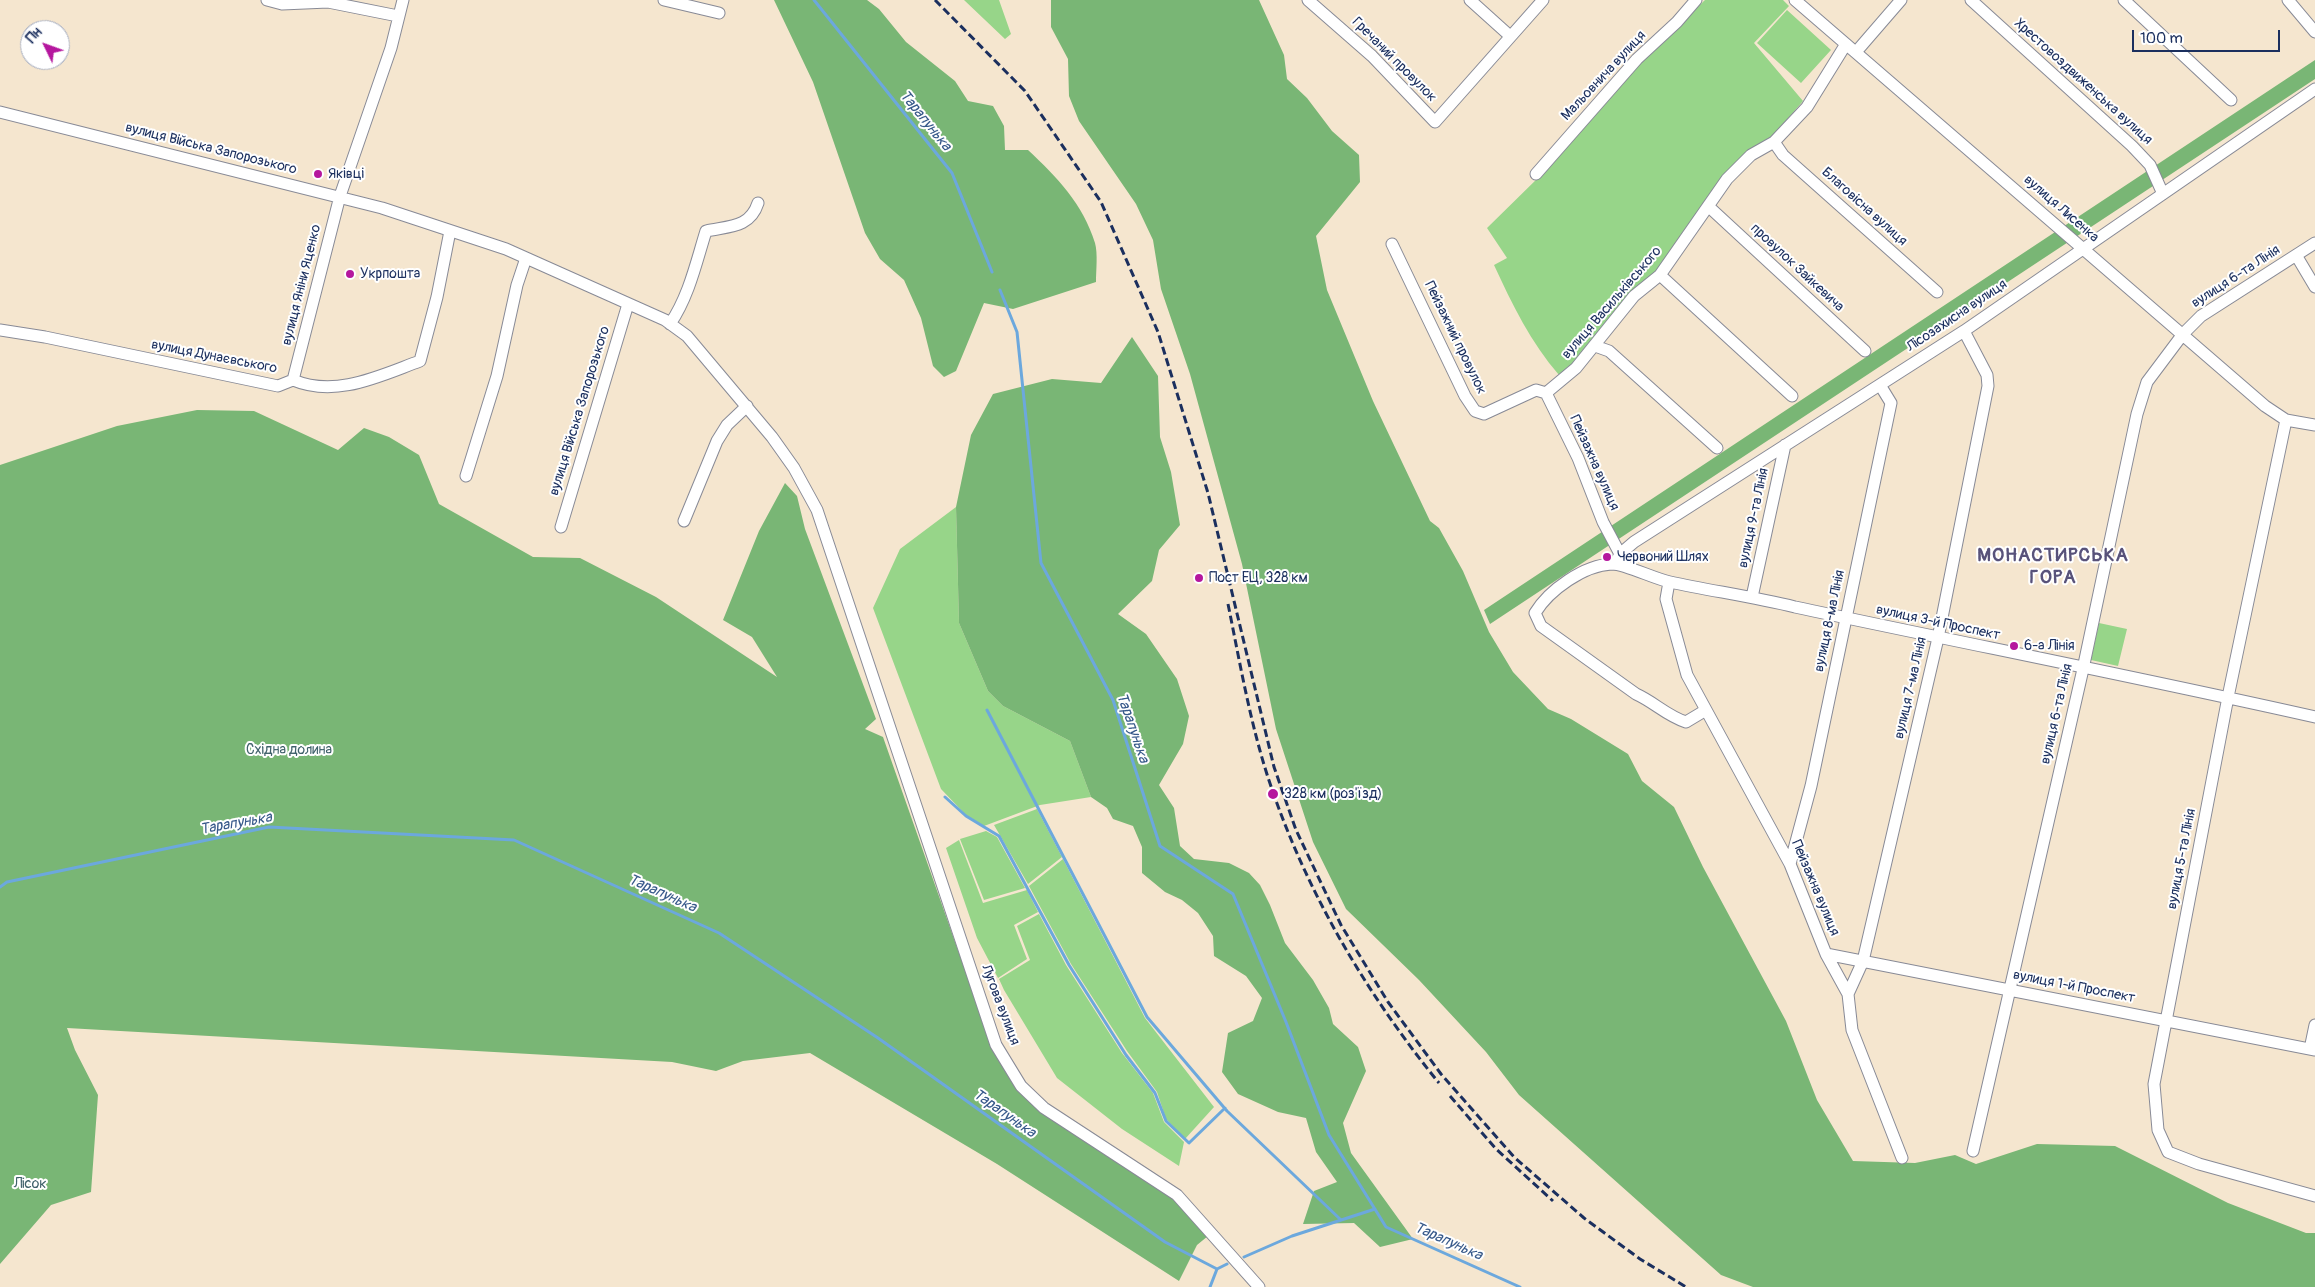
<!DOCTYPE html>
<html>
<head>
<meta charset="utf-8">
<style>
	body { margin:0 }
	#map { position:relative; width:2315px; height:1287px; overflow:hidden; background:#f5e6cf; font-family:Pangolin,sans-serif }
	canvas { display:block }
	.north { position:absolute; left:20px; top:20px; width:50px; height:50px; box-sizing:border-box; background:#fff; border:1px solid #a4acbf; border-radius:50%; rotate:312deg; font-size:14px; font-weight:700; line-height:20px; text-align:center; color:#1b2f5e }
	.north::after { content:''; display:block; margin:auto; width:18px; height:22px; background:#b5179e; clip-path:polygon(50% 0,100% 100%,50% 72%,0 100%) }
	.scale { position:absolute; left:2132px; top:30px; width:148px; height:22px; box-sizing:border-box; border:2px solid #1b2f5e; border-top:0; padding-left:6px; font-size:15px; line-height:18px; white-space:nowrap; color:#1b2f5e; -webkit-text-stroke:4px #fff; paint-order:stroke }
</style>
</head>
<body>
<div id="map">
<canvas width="2315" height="1287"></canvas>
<div class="north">Пн</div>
<div class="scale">100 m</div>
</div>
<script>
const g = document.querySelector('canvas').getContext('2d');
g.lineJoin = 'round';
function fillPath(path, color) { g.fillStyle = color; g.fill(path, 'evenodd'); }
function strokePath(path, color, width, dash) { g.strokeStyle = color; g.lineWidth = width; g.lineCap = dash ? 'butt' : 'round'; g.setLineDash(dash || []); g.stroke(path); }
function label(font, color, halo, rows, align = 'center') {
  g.font = font + ' Pangolin,sans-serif'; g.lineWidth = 4; g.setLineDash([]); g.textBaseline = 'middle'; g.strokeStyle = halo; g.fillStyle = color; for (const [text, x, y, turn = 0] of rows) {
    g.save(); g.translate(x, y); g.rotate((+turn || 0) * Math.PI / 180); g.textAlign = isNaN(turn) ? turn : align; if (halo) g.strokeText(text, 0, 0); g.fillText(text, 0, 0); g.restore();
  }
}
const green = new Path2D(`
	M964 0H999L1011 34 1005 39Z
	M1705 0H1783L1789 6 1754 43 1803 101 1772 137 1742 157 1656 273 1583 356 1559 375C1531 343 1512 304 1494 265L1507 258 1487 228 1542 174 1635 67Z
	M1787 10 1831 50 1801 83 1757 43Z
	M956 507 959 623 988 691 1003 706 1070 741 1091 797 1040 805 984 826 966 815 941 789 873 608 900 549Z
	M2099 623 2127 629 2118 666 2091 660Z
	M1037 809 1062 857 1028 884 994 825Z
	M986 831 997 837 1025 888 984 900 960 839Z
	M959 840 983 903 1027 890 1038 912 1014 925 1027 959 998 978 977 938 946 848Z
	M1063 859 1145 1018 1214 1107 1185 1139 1166 1119 1157 1092 1127 1051 1071 964 1029 886Z
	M1039 914 1066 965 1122 1053 1153 1093 1164 1122 1184 1142 1179 1166 1122 1129 1057 1078 1004 990 999 979 1030 960 1017 926Z`);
const forest = new Path2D(`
	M774 0H867L879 9 906 42 955 81 968 101 993 106 1004 126 1005 150H1028C1057 177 1083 204 1095 243 1098 254 1096 270 1096 282L1013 309 984 303 956 371 944 377 933 366 921 318 904 280 880 259 865 233 813 82Z
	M1051 0H1259L1284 55 1287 79 1307 98 1332 131 1359 155 1360 182 1316 236 1327 290 1373 401 1430 521 1439 528 1463 571 1489 632 1513 672 1548 709 1571 719 1628 754 1642 781 1674 807 1703 867 1786 1021 1817 1100 1853 1161 1915 1163 1955 1155 1976 1164 2037 1144 2115 1146 2228 1203 2306 1233H2315V1287H1753L1721 1275 1519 1095 1486 1052 1419 980 1346 909 1313 842 1276 729 1242 564 1190 374 1161 289 1153 240 1136 204 1079 121 1069 96 1068 59 1051 27Z
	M2315 60V79L1490 624 1484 610Z
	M1132 337 1158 376 1160 437 1171 472 1180 525 1159 550 1152 581 1118 614 1146 634 1177 679 1189 716 1183 744 1159 785 1174 808 1180 846 1194 859 1229 863 1249 873 1260 885 1270 905 1285 943 1313 980 1329 1008 1333 1024 1358 1047 1366 1071 1343 1123 1351 1153 1413 1239 1380 1247 1354 1223 1303 1224 1314 1191 1337 1182 1316 1152 1306 1118 1278 1112 1238 1094 1222 1072 1228 1033 1253 1021 1262 998 1246 976 1214 956 1213 936 1198 913 1182 900 1165 892 1142 873V847L1133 826 1113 819 1107 808 1091 797 1070 741 1003 706 988 691 959 623 956 507 971 435 993 394 1052 379 1101 383Z
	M197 410 254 411 338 450 364 428 389 437 419 455 439 504 533 557 580 558 656 597 777 677 752 637 723 620 759 531 785 483 797 496 805 529 876 719 865 729 883 737 992 1047 1018 1088 1176 1200 1208 1236 1197 1245 1179 1281 997 1164 810 1053 743 1061 716 1071 672 1062 67 1028 75 1050 98 1095 91 1192 51 1205 0 1264V465L117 426Z`);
const stream = new Path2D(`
	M814 0 952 173 992 272
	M1000 290 1017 332 1041 563 1113 700 1160 846 1233 894 1286 1022 1329 1135 1386 1227 1520 1287
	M987 710 1147 1017 1227 1111 1341 1220
	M945 797 966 816 999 836 1069 965 1126 1055 1155 1093 1166 1121 1189 1143 1225 1108
	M0 887 7 882 269 827 514 840 719 933 878 1038 1165 1242 1217 1269 1227 1264
	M1244 1257 1292 1236 1375 1209
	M1210 1287 1217 1269`);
const minor = new Path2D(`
	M267 0 282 4 328 2 398 16
	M664 0 719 13
	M1308 0 1372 56 1435 122 1543 0
	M1470 0 1510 36
	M1795 0 2265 406 2286 420 2315 425
	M1971 0 2132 146 2150 165 2163 194
	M2124 0 2231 100
	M2288 0 2315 32
	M1856 52 1901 0
	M0 112 382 208 506 249 665 320 687 336 772 437 794 468 817 510 996 1045 1021 1086 1044 1108 1177 1195 1259 1287
	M1774 142 1783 155 1937 292
	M1536 174 1637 59 1677 22 1696 0
	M1708 206 1865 351
	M1392 244 1465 396 1475 411 1484 414 1536 390 1546 393 1578 458 1603 522 1620 554
	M2296 255 2315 287
	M1660 275 1792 396
	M670 324C689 296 696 263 706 231 729 226 750 228 758 203
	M0 330 45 337 278 386 293 380C336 398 379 376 420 361L437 297 450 231
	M1595 346 1609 351 1717 448
	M293 380 340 196 391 48 403 0
	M1546 393 1576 368 1634 296 1660 275 1727 179 1751 155 1774 142 1807 107 1846 44
	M2286 420 2228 697 2154 1084 2158 1130 2168 1152 2199 1164 2315 1196
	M466 476 497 376 517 285 526 258
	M684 521 717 441 727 425 747 406
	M561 527 628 304
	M1615 564 1620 554 1634 542 1964 331 2315 89
	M1669 582 1666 599 1687 675 1790 864 1826 954 1848 994 1852 1030 1902 1158
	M1752 597 1785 445
	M1706 710 1686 722C1667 716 1654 702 1636 694L1541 626 1535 613C1549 590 1584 565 1612 564 1625 564 1655 579 1670 582 1712 591 1754 597 1795 607 1968 644 2142 678 2315 717
	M1790 864 1811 786 1891 403 1880 385
	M1826 954 2315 1050
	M1848 994 1863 961 1938 638 1988 386 1987 375 1964 331
	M2310 1049 2315 1025
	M1973 1151 2083 669 2137 414 2147 382 2183 334 2201 316 2315 243`);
const rail = new Path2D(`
	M935 0 1025 91 1101 202 1158 332 1208 493 1274 767 1296 830 1341 925 1388 1002 1441 1074 1514 1157 1584 1218 1640 1259 1686 1287
	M1228 604C1241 668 1252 734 1274 795 1311 900 1369 997 1439 1083
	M1450 1096 1496 1149 1553 1201`);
const markers = [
	[318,174,5,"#b5179e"],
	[350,274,5,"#b5179e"],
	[1607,557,5,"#b5179e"],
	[1199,578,5,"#b5179e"],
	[2014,646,5,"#b5179e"],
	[1273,794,6,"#b5179e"]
];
const streetNames = [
	["Гречаний провулок",1394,60,45],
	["Мальовнича вулиця",1604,76,-47],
	["Хрестовоздвиженська вулиця",2083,82,42],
	["вулиця Війська Запорозького",211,149,14],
	["Благовісна вулиця",1864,207,42],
	["вулиця Лисенка",2061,209,41],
	["провулок Зайкевича",1797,268,43],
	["вулиця 6-та Лінія",2236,277,-33],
	["вулиця Яніни Яценко",302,285,-76],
	["вулиця Васильківського",1612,303,-49],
	["Лісозахисна вулиця",1957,316,-34],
	["Пейзажний провулок",1455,338,64],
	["вулиця Дунаєвського",214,357,11],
	["вулиця Війська Запорозького",580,411,-73],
	["Пейзажна вулиця",1594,463,66],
	["вулиця 9-та Лінія",1754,518,-78],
	["вулиця 8-ма Лінія",1830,621,-78],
	["вулиця 3-й Проспект",1938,623,12],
	["вулиця 7-ма Лінія",1911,688,-77],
	["вулиця 6-та Лінія",2057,714,-77],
	["вулиця 5-та Лінія",2182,859,-79],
	["Пейзажна вулиця",1815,888,67],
	["вулиця 1-й Проспект",2074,987,11],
	["Лугова вулиця",1000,1005,69]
];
const poiNames = [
	["Яківці",328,174],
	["Укрпошта",360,274],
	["Червоний Шлях",1617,557],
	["Пост ЕЦ, 328 км",1209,578],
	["6-а Лінія",2024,646],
	["328 км (роз'їзд)",1284,794]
];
const parkNames = [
	["Східна долина",289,750],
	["Лісок",30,1184]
];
const waterNames = [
	["Тарапунька",925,121,51],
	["Тарапунька",1132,728,71],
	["Тарапунька",236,824,-10],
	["Тарапунька",662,894,24],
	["Тарапунька",1004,1114,35],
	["Тарапунька",1448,1242,24]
];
const districtNames = [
	["МОНАСТИРСЬКА",2053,556],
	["ГОРА",2053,578]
];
fillPath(green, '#97d589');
fillPath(forest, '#79b675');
strokePath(stream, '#6ca8dd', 3);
strokePath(minor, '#888a96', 13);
strokePath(minor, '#fff', 11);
strokePath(rail, '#1b2f5e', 3, [8, 4]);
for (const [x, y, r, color] of markers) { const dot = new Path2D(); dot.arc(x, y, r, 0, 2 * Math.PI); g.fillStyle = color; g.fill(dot); strokePath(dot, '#fff', 2); }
label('14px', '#1b2f5e', '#fff', streetNames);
label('14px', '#1b2f5e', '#fff', poiNames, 'left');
label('14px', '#40616b', '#fff', parkNames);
label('italic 15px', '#37598a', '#fff', waterNames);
g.letterSpacing = '1px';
label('bold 19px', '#58527a', '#fff', districtNames);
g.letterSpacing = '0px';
</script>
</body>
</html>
